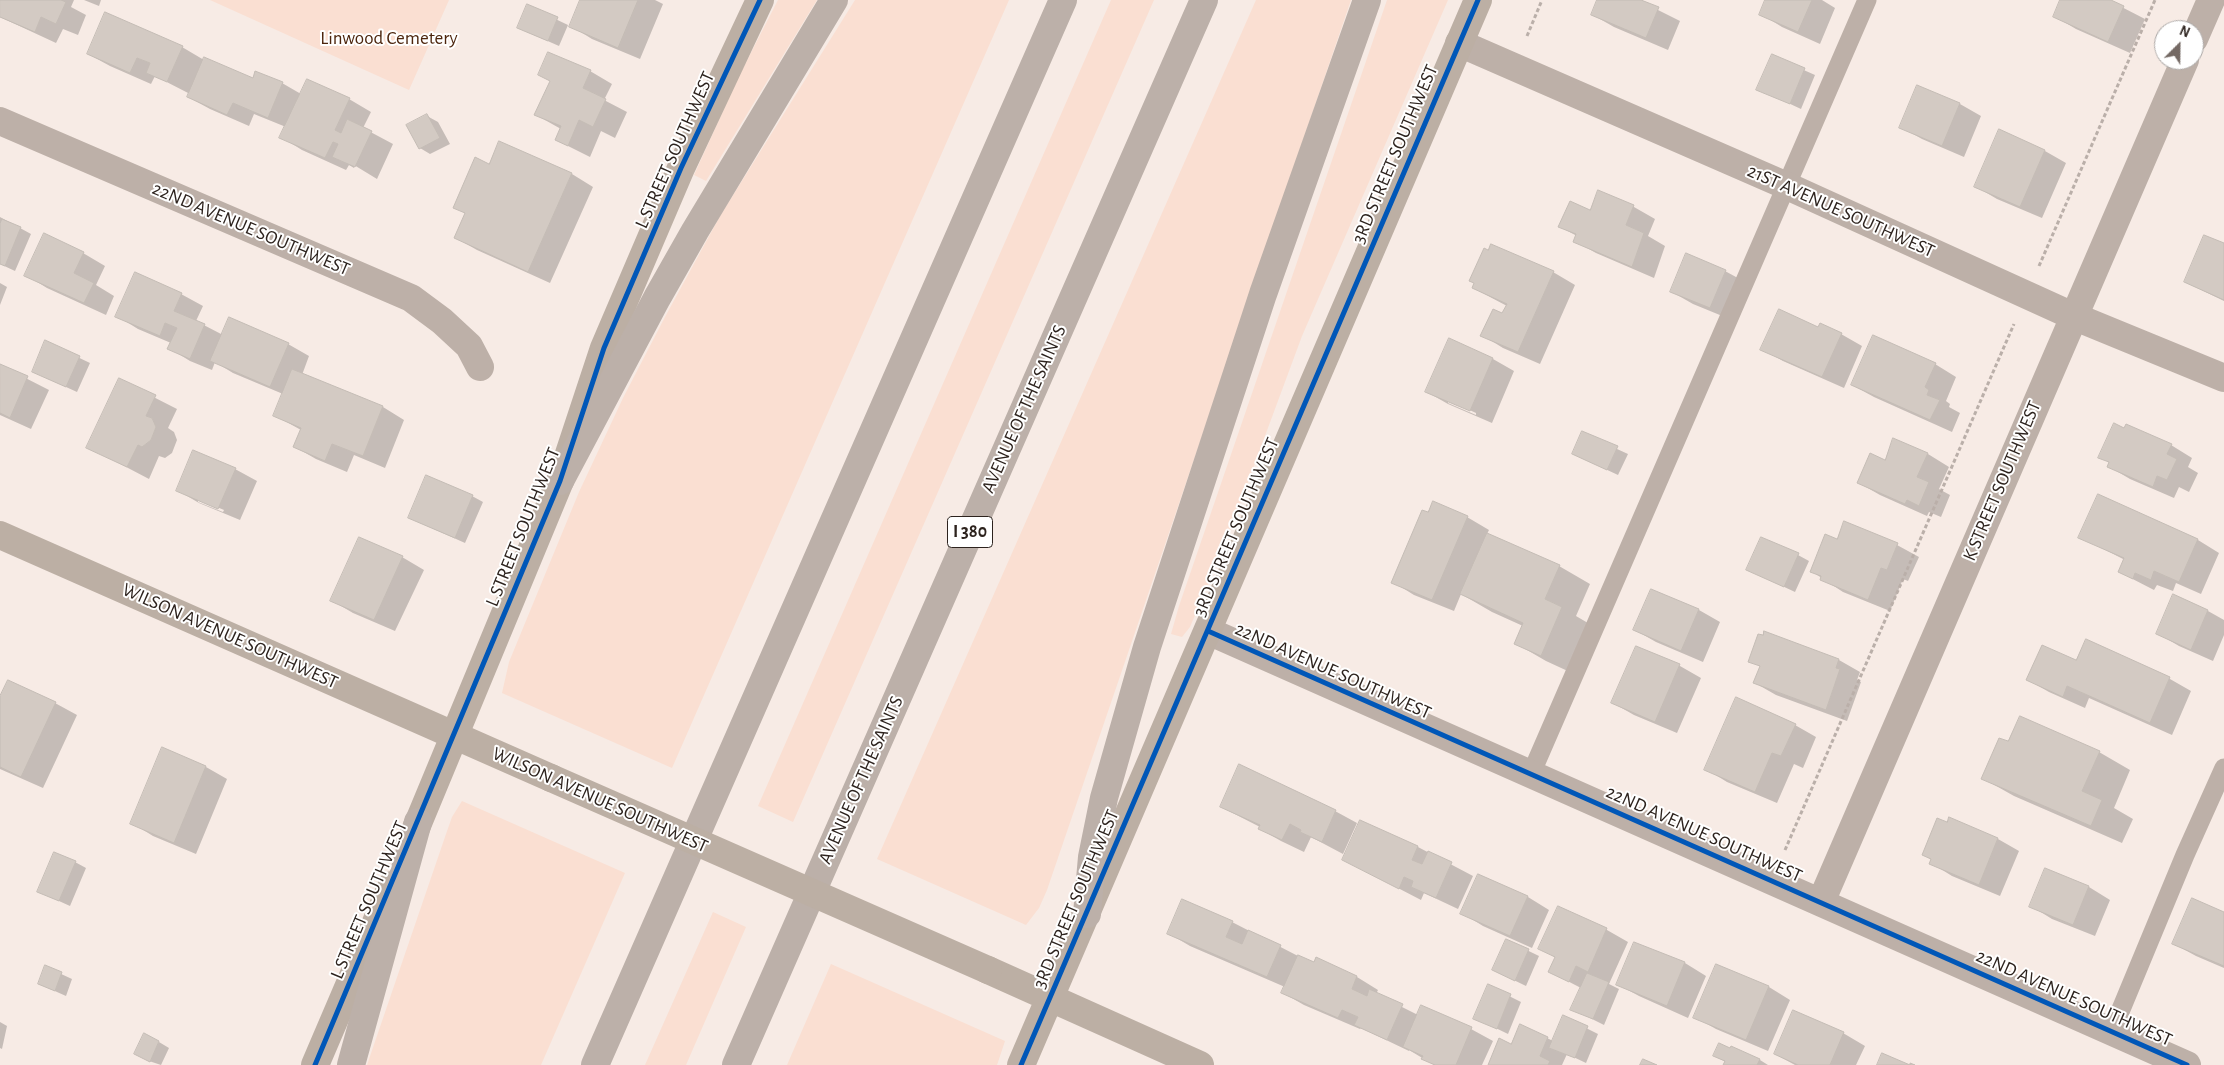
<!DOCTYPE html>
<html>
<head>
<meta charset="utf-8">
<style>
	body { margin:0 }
	#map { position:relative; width:2224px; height:1065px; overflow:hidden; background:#f7ebe5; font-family:"Alegreya Sans",sans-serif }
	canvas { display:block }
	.north { position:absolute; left:2154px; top:20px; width:50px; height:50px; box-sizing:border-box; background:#fff; border:1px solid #aba7a5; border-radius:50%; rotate:23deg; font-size:14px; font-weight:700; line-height:20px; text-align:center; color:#2d231e }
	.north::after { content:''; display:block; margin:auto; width:18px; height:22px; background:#746964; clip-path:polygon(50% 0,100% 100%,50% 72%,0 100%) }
</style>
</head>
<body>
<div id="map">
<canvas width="2224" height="1065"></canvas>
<div class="north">N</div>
</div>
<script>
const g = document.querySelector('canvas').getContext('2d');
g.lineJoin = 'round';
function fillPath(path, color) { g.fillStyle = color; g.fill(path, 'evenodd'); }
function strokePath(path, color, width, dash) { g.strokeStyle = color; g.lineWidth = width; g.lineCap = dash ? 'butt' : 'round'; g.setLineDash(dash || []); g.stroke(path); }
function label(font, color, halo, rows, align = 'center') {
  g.font = font + ' "Alegreya Sans",sans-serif'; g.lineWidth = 4; g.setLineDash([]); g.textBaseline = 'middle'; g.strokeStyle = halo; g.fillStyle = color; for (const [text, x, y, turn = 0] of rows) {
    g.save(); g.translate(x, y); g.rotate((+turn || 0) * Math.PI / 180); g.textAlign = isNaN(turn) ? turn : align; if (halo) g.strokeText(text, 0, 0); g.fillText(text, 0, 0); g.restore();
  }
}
const green = new Path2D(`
	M210 0H449L409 90Z
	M778 0H817L706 181 694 175 738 78Z
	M855 0H1009L672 768 502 693 509 662 579 492 623 398 665 317 720 216Z
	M1111 0H1154L793 822 758 806Z
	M1256 0H1351L1047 890 1039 908 1026 925 877 859Z
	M1387 0H1448L1302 336 1222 552 1190 627 1182 637 1171 634 1179 606Z
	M462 801 625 873 541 1065H367L446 834 452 817Z
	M713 912 746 927 686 1065H645Z
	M831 964 1005 1041 997 1065H787Z`);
const shadow = new Path2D(`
	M0 0H74L71 7 86 15 78 35 63 29 56 43 0 17Z
	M84 0H101L99 6Z
	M582 0H655L663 4 640 59 592 39 571 26Z
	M1599 0H1638L1680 21 1668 50 1614 27 1593 15Z
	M1767 0H1822L1835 8 1820 44 1782 27 1761 14Z
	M2062 0H2108L2145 19 2130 53 2076 29 2054 16Z
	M528 6 568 25 559 46 518 28Z
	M182 47 204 60 253 80 282 83 301 94 349 99 371 112 363 128 393 144 377 179 354 165V168L349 165 346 170 302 150 281 137 286 127 254 114 249 126 210 109 188 97 190 94 155 76 151 84 110 66 88 54Z
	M1772 56 1815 75 1801 109 1758 89Z
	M590 71 612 84 604 100 627 112 615 138 601 131 590 157 556 140 561 129 536 115Z
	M1918 86 1960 104 1981 116 1964 157 1922 139 1901 127Z
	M427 116 438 122 450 144 430 154 420 148Z
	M1999 131 2045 151 2066 163 2042 218 1997 199 1975 186Z
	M500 143 572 174 593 187 550 283 477 250 456 238 466 214 455 207 490 165Z
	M1599 192 1634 207 1655 219 1648 236 1665 246 1654 278 1596 253 1575 241 1577 236 1560 227 1590 211Z
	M0 217 31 234 15 271 0 264Z
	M2224 245V301L2185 282Z
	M83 253 105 266 96 285 114 296 106 315 47 288 26 275Z
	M1725 271 1747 283 1732 320 1693 304 1672 292Z
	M1553 272 1575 285 1540 364 1503 348 1482 335 1503 315 1507 306 1473 288 1475 283Z
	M0 283 7 287 0 305Z
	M181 294 203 306 196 321 223 335 288 344 309 356 302 375 383 407 404 420 385 468 354 455 347 472 316 459 295 447 301 430 274 415 283 394 233 373 215 362 212 370 190 361 169 348 171 343 138 329 117 316Z
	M1841 334 1862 346 1844 388 1783 361 1762 349Z
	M1450 340 1493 359 1514 371 1492 423 1448 404 1427 392ZM1448 400 1476 413V415L1448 403Z
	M46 342 90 363 77 392 44 377Z
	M1935 364 1956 377 1946 401 1950 404 1949 407 1960 413 1952 432 1874 397 1852 385Z
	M0 365 49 390 31 429 0 415Z
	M120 380 177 409 168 428 174 432 177 440 172 453 165 458 159 456 149 479 88 447Z
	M2125 429 2171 445 2192 458 2188 467 2198 473 2189 492 2179 487 2174 498 2130 479 2108 466 2110 463 2100 457Z
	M1582 433 1628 454 1618 475 1573 454Z
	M1894 440 1928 454 1949 467 1939 489 1950 495 1941 517 1929 512 1927 516 1880 495 1859 483 1885 461Z
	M235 469 257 481 240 520 199 503 177 490ZM198 499 224 510 223 512 198 502Z
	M472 496 483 502 465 543 409 518Z
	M2099 496 2198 540 2219 553 2201 594 2176 583 2173 591 2157 585 2154 590 2119 572 2125 560 2080 537Z
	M1433 502 1467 517 1489 530 1487 534 1559 566 1590 584 1576 616 1593 626 1572 673 1546 661 1515 643 1523 626 1492 612 1461 594 1454 611 1414 595 1393 582Z
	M1838 540 1897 545 1919 557 1908 581 1903 579 1890 611 1843 592 1811 571Z
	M1798 555 1809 561 1795 592 1748 570Z
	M402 557 424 570 395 631 353 613 331 600Z
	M1652 590 1699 610 1720 622 1703 662 1656 642 1635 630Z
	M2208 611 2224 620V635L2213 661 2179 646 2157 633Z
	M2086 641 2170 679 2191 691 2172 735 2089 698 2085 708 2049 692 2028 680 2077 662Z
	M1636 647 1680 666 1701 678 1677 733 1634 715 1613 703Z
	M1839 660 1860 672 1857 680 1861 682 1847 721 1776 695 1755 683 1761 667 1750 661Z
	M0 699 55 703 77 715 43 788 0 769Z
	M1795 725 1816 737 1803 768 1794 764 1777 803 1727 782 1706 769Z
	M2009 743 2099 752 2130 770 2114 808 2133 819 2122 843 2014 796 1982 778Z
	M163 749 206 767 227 779 196 854 153 836 132 823Z
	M1221 807 1335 811 1357 823 1343 854 1311 837 1304 852 1281 841 1260 829V827Z
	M1950 819 1998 839 2019 851 2000 896 1952 876 1931 863 1932 860 1923 855Z
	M1361 821 1418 847 1473 876 1458 909 1424 893 1421 900 1344 860Z
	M75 862 86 868 70 906 39 892Z
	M2045 869 2089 887 2110 900 2095 936 2052 919 2031 906Z
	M1479 875 1528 897 1549 910 1532 948 1483 926 1462 913Z
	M1558 908 1607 930 1628 942 1609 984 1619 989 1604 1025 1572 1009 1581 988 1550 972 1556 958 1540 948Z
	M2224 913V968L2196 956 2174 944Z
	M1232 922 1298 956 1314 963 1316 959 1357 977 1378 990 1376 994 1418 1015 1471 1029 1493 1041 1482 1065H1434L1409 1050V1051L1361 1028 1360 1029 1304 1005 1283 993 1285 987 1190 946 1168 933Z
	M1506 940 1539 956 1526 986 1493 970Z
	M1634 944 1685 963 1706 976 1688 1018 1639 996 1617 984Z
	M1717 965 1769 987 1790 1000 1768 1051 1716 1029 1695 1017Z
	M46 967 72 979 66 996 39 984Z
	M1489 986 1521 1002 1508 1034 1475 1018Z
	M1564 1017 1598 1034 1586 1063 1567 1054 1562 1065H1489L1512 1045 1547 1038 1553 1041Z
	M0 1022 7 1026 2 1049 0 1048Z
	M1843 1033 1865 1046 1856 1065H1795L1775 1054Z
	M159 1042 169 1048 161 1065 146 1060Z
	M1732 1048 1760 1060 1768 1065H1725L1726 1062 1714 1056 1731 1050Z`);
const building = new Path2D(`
	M0 0H61L66 2 56 24 41 17 35 32 0 17Z
	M580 0H638L618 48 569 27Z
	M1597 0H1641L1659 7 1646 38 1591 15Z
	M1765 0H1812L1798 32 1759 15Z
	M2060 0H2111L2124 6 2108 42 2053 17Z
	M527 4 558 17 548 41 517 28Z
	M105 12 183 46 167 82 146 73 150 63 137 58 130 73 87 54Z
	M548 52 591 70 583 88 606 99 593 127 579 120 568 146 555 140 561 126 534 115 550 81 538 75Z
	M1772 54 1805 68 1790 104 1756 90Z
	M204 57 253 78 255 71 283 82 268 118 233 103 227 115 187 97Z
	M307 79 350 98 335 130 341 133 347 119 372 131 355 167 332 157 338 144 333 142 325 158 279 138Z
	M1917 85 1960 103 1942 146 1899 128Z
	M427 114 440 138 419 149 406 125Z
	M1999 129 2045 150 2020 207 1974 187Z
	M499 141 572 173 528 272 454 238 465 213 453 208 475 157 489 164Z
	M1598 190 1634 205 1626 225 1644 233 1632 267 1573 242 1576 234 1558 227 1570 201 1590 210Z
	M2 219 21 227 5 266 0 264V224Z
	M44 233 84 252 74 273 94 283 84 303 24 276Z
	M2204 235 2224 243V300L2184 282Z
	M1491 244 1554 271 1518 352 1480 336 1493 309 1502 313 1507 304 1472 288 1474 283 1469 281 1484 248 1488 250Z
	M1686 253 1726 270 1710 308 1670 292Z
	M135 272 182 293 174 311 205 324 190 359 167 349 177 328 165 323 160 336 115 317Z
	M1779 309 1818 327 1820 323 1842 333 1822 377 1760 350Z
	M229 317 289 343 270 387 210 361Z
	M1873 335 1936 363 1925 387 1929 390 1927 395 1940 400 1930 420 1851 385Z
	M1449 338 1493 358 1470 411 1425 392Z
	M45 340 80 356 66 387 32 372Z
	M0 364 28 376 10 418 0 413Z
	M292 369 383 406 363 456 332 444 325 461 293 447 301 428 273 416Z
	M119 378 156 395 146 416 152 418 156 427 151 440 142 447 138 445 127 467 86 448Z
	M2114 423 2124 428 2126 424 2172 444 2167 454 2177 459 2167 480 2157 476 2153 487 2107 467 2109 462 2098 458Z
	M1582 431 1618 446 1607 470 1572 454Z
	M1893 438 1928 453 1917 477 1929 482 1919 506 1907 500 1905 504 1857 483 1870 453 1885 460Z
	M193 450 236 468 218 509 176 491Z
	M426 475 473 495 455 538 408 518Z
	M2098 494 2198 539 2179 582 2154 571 2151 580 2135 573 2133 579 2118 572 2124 558 2078 538Z
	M1433 501 1468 516 1432 600 1391 583 1422 510 1428 512Z
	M1844 521 1898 543 1887 570 1881 568 1868 600 1820 580 1821 576 1810 572 1825 534 1837 539Z
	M1487 533 1560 565 1545 599 1562 607 1541 656 1514 644 1523 623 1460 594Z
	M359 537 403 556 374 620 330 601Z
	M1761 537 1799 553 1784 587 1746 570Z
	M1651 589 1699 609 1681 651 1633 630Z
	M2173 594 2208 610 2191 650 2156 634Z
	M1764 631 1839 659 1836 668 1840 669 1826 710 1753 683 1760 666 1748 662 1758 634 1763 635Z
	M2086 639 2170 677 2150 723 2067 686 2063 697 2026 680 2042 645 2076 660Z
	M1636 646 1680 664 1655 722 1611 703Z
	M8 680 56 702 21 777 0 767V696Z
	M1736 697 1796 724 1781 756 1772 753 1755 792 1704 770Z
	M2020 716 2100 751 2082 791 2102 800 2091 826 1981 779 1999 738 2008 741Z
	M162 747 206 766 174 843 130 824Z
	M1239 764 1336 810 1322 842 1300 832 1301 830 1290 824 1282 840 1258 829 1260 825 1220 807Z
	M1949 817 1998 838 1979 885 1929 864 1931 859 1922 855 1937 818 1947 822Z
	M1360 820 1418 846 1412 860 1422 864 1428 851 1452 862 1436 898 1411 887 1413 881 1404 877 1399 889 1342 860Z
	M54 852 76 861 59 901 37 892Z
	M2045 868 2089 886 2073 925 2029 907Z
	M1478 874 1528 896 1510 936 1460 914Z
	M2192 898 2224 912V966L2172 944Z
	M1182 899 1233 921 1226 937 1242 944 1248 930 1281 945 1267 977 1167 934Z
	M1558 906 1607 928 1588 972 1576 966 1569 982 1548 972 1555 957 1538 949Z
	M1506 939 1529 949 1515 981 1492 970Z
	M1634 942 1685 962 1667 1006 1616 985Z
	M1298 955 1314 962 1316 957 1357 976 1352 989 1367 996 1369 989 1403 1004 1387 1040 1354 1025 1358 1017 1342 1010 1338 1018 1281 993Z
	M1716 964 1769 986 1746 1040 1693 1018Z
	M45 965 62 972 55 991 38 984Z
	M1587 973 1609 982 1593 1019 1570 1010Z
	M1488 984 1511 994 1497 1029 1473 1019Z
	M1421 1005 1472 1027 1456 1065H1435L1421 1059 1423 1056 1403 1047Z
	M1793 1010 1844 1032 1830 1065H1798L1774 1054Z
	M1563 1015 1588 1026 1575 1058 1549 1048Z
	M1520 1024 1548 1037 1540 1056 1550 1061 1548 1065H1488L1499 1038 1511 1044Z
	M144 1033 159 1041 150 1062 134 1054Z
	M1719 1043 1730 1048 1731 1046 1760 1059 1757 1065H1723L1725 1061 1713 1056Z
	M1882 1053 1910 1065V1063L1915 1065H1877Z
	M1643 1059 1657 1065H1640Z`);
const path = new Path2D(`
	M1527 36 1542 0
	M2039 266 2155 0
	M1785 850 2014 324`);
const lane = new Path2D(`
	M1531 774 1867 0
	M2112 1031 2185 855 2224 768`);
const street = new Path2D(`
	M2194 39 2211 0
	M1459 43 1787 186 2073 316 2224 378
	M0 121 411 298 442 321 469 346 480 367
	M1208 631 2187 1065
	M1821 902 2185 60`);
const secondary = new Path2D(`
	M0 535 551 778
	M409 845 560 481 604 348 681 168 760 0
	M988 970 1200 1065
	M315 1065 392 885
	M1021 1065 1478 0`);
const highway = new Path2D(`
	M560 481 657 298 695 231 834 0
	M1087 914 1092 857 1104 798 1147 647 1263 294 1367 0
	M351 1065 418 822
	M595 1065 1063 0
	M736 1065 1204 0`);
const secondaryBridge = new Path2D(`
	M551 778 988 970`);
const cycleway = new Path2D(`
	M1208 631 2187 1065
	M315 1065 560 481 604 348 681 168 760 0
	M1021 1065 1478 0`);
const shields = [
	[970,532,45]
];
const shieldNames = [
	["I 380",970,532]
];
const parkNames = [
	["Linwood Cemetery",389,38]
];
const streetNames = [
	["L STREET SOUTHWEST",675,150,-66],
	["3RD STREET SOUTHWEST",1395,154,-67],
	["21ST AVENUE SOUTHWEST",1841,211,24],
	["22ND AVENUE SOUTHWEST",251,229,23],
	["AVENUE OF THE SAINTS",1024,409,-66],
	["K STREET SOUTHWEST",2002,481,-67],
	["L STREET SOUTHWEST",523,527,-68],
	["3RD STREET SOUTHWEST",1236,527,-67],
	["WILSON AVENUE SOUTHWEST",230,636,24],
	["22ND AVENUE SOUTHWEST",1333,671,24],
	["AVENUE OF THE SAINTS",861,780,-66],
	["WILSON AVENUE SOUTHWEST",600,800,24],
	["22ND AVENUE SOUTHWEST",1704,834,24],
	["3RD STREET SOUTHWEST",1076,899,-67],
	["L STREET SOUTHWEST",369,900,-67],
	["22ND AVENUE SOUTHWEST",2074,998,24]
];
fillPath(green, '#fadfd2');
fillPath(shadow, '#0003');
fillPath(building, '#d3cac3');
strokePath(building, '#c4bcb5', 1);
strokePath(path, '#baafa9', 3, [4, 2.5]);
strokePath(lane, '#bdb0a8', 19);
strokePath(street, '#bdb0a8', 28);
strokePath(secondary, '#bcafa4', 28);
strokePath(highway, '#bcb0a9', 28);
strokePath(secondaryBridge, '#bcafa4', 28);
strokePath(cycleway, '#0057b8', 5);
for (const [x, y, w] of shields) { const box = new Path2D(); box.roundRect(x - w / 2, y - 15.5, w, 31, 4); g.fillStyle = '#fff'; g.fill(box); strokePath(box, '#2d231e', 1); }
label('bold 18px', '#2d231e', null, shieldNames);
label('19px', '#4c250d', '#fff', parkNames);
label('19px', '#2d231e', '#fff', streetNames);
</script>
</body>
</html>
